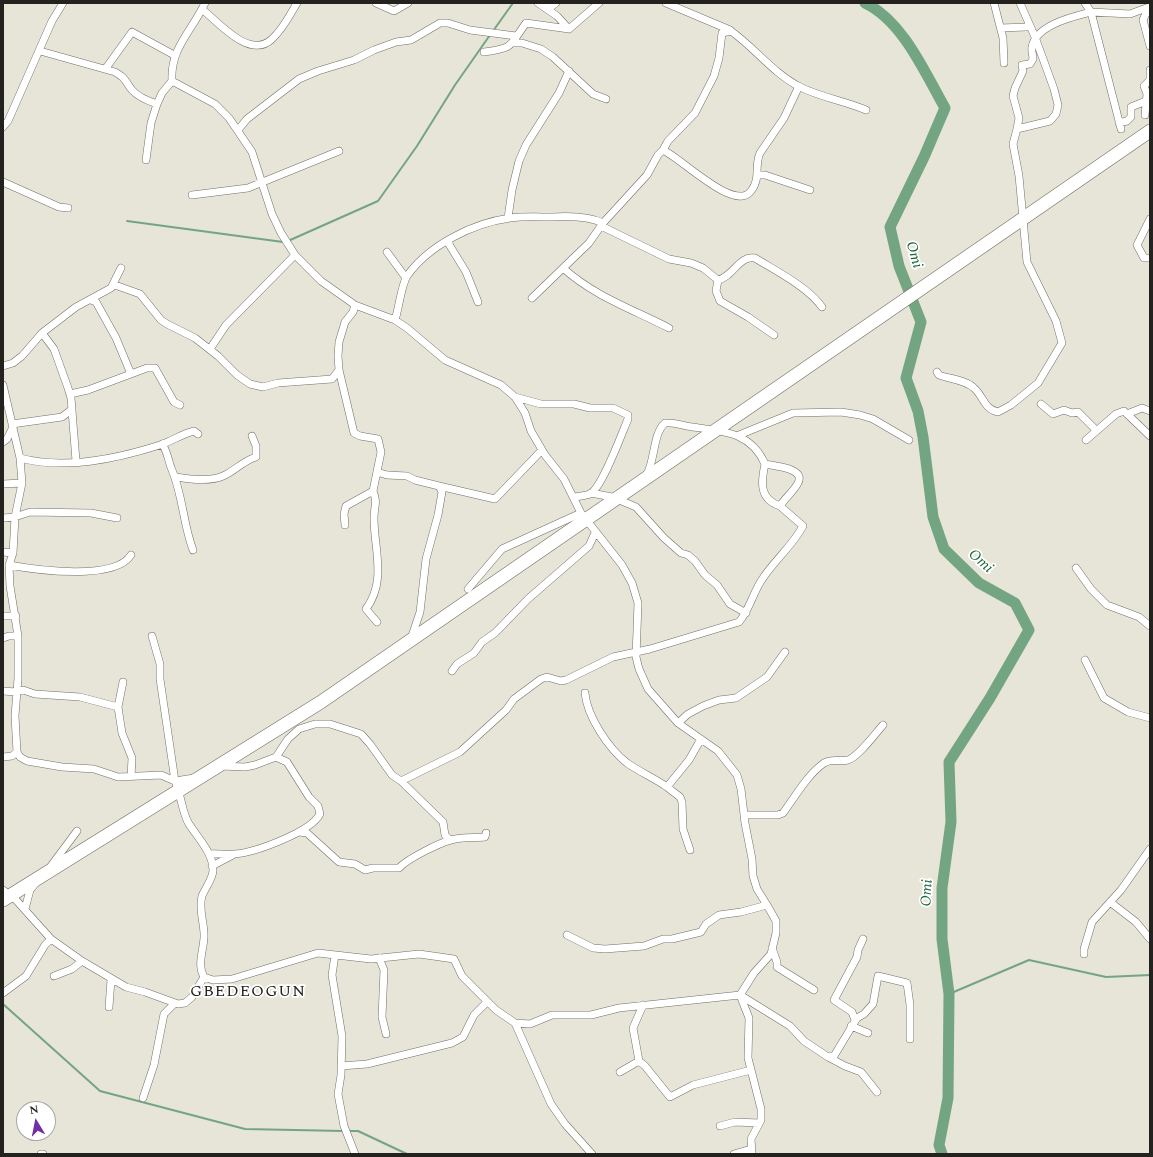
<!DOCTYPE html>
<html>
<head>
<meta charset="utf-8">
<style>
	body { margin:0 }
	#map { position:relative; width:1153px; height:1157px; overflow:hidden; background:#e7e4d8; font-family:Spectral,serif }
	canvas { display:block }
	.frame { position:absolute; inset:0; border:4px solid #24221e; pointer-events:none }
	.north { position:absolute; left:16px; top:1101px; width:40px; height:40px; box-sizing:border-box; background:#fff; border:1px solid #a7a7a5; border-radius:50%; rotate:350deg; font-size:11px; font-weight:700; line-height:16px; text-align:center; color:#24221e }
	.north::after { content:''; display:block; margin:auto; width:14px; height:18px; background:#7330a5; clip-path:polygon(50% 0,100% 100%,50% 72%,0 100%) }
</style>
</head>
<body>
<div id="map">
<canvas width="1153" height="1157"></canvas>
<div class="frame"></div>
<div class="north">N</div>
</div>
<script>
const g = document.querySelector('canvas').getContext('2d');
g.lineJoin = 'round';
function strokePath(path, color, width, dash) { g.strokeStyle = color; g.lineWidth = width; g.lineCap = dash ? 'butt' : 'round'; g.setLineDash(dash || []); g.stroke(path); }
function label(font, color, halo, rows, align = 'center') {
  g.font = font + ' Spectral,serif'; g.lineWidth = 3.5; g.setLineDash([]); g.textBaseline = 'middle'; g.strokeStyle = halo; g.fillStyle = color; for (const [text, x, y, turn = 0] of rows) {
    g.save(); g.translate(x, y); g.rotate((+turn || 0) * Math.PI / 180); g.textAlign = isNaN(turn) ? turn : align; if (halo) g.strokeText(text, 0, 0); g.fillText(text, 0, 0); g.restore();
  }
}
const stream = new Path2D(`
	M493 31 513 3
	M127 221 283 242
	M288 241 378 201 417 146 455 85 490 35
	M949 994 1029 960 1106 977 1150 975
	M3 1004 100 1091 245 1129 343 1131
	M347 1131H358L407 1154`);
const river = new Path2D(`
	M865 3C903 21 925 73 945 108L924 157 890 227 899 266 921 322 906 378 918 411 923 437 933 517 944 549 979 583 1015 603 1029 630 990 698 949 762 951 822 942 888V939L949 994 948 1098 939 1145 942 1154`);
const street = new Path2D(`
	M376 3 394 11 408 3
	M538 3 557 16 569 29
	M666 3 730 30
	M994 3 1003 38 1004 63
	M545 6 551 7 556 3
	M1149 7 1143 20 1150 46
	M202 9C219 23 250 60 272 39 283 29 290 15 297 3
	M1001 28 1026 27 1029 24
	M514 43H522L541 49 553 57 593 94 606 99
	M40 51 115 72C127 79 124 80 132 90 138 97 148 101 157 104
	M484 52C515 48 509 46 526 23L569 29 599 3
	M106 68 132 32 174 55
	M172 81 215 104 229 118 252 152 272 214 281 233 295 255 321 281 355 305 395 320 407 328 445 360 501 385 515 397 525 413 531 431 545 455 564 479 581 513 622 565 632 583 638 603 636 657 639 669 648 689 678 723 718 751 737 775 741 789 745 823 752 859 753 876 757 889 767 905
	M1145 115 1147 94 1144 86 1150 80V70
	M1119 123 1127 121 1131 117V107L1146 101
	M3 127 8 121 52 21 63 3
	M1017 129 1019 118 1013 96 1015 88 1023 71 1022 65 1030 64 1033 59C1033 55 1031 50 1032 47 1036 25 1072 17 1091 12L1085 3
	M1121 129 1091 12 1130 14 1149 7
	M238 130 247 119 299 79 318 71 354 60 374 50 396 42 411 40 440 23H448L470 30 516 36
	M663 150 668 141 695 113 714 76 719 58 722 33 731 31C755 48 774 74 800 87 820 97 845 101 866 110
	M146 160 151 123 157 104 162 93 172 81C170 48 192 31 205 3
	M758 175H765L810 190
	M3 182 59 207 68 208
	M192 195 248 188 339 151
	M508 218 512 190 519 161 526 145 559 93 569 71
	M1150 219 1137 245 1144 258H1150
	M601 226 669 259 691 263 703 268 718 280 716 291 720 301 748 317 774 335
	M447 241 466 272 478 302
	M387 252 406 278
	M563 268C594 296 632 309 669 328
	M718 280C733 277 739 255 755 258 776 271 808 287 822 307
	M115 285 140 294 161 320 167 324 195 338 218 356 237 375 250 384 263 387 278 383 332 379 339 370
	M532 298 589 243 603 223 647 175 658 155 663 150C681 158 735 213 751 191 761 179 754 166 760 153L784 118 799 86
	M91 300 96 302 116 338 131 374
	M395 320C399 308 401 286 407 276 429 245 473 223 510 218 524 216 539 217 553 217 570 216 588 216 603 223
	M42 333 54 349 68 388 71 398 76 461
	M210 349 226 325 295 255
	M3 366 13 363 22 356 42 333 76 307 111 288 121 268
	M937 372 939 375C950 379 966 380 974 388 984 397 984 409 998 412L1011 405 1038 383 1062 343 1056 321 1027 262 1019 176 1013 144 1017 129 1050 121 1056 114 1058 105 1054 89 1035 37 1020 3
	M3 385 20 458 22 483 15 517 13 553 9 565 10 586 18 636V678L15 716 17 752 20 757 27 761 62 767 94 769 118 777 161 775 175 781 194 778
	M70 394 88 390 147 368H155L174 402 180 405
	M515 397 541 404H574L590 408H613L628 415V419C622 433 602 488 590 494 585 496 579 496 574 497
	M1041 404 1053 414 1064 410 1072 413 1078 412 1096 430
	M1127 414 1142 408 1150 411
	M12 424 62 417 71 410
	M739 435 793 413 841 412 860 415 873 419 909 440
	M1086 440 1116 414 1124 411 1150 436
	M3 442 7 439 13 427
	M162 444C168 452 168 461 172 470 183 496 183 524 193 550
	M20 458C65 470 116 459 160 445 172 441 182 434 194 431L198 434
	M377 472 387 475 407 476 415 480 439 486 442 492 438 515 426 559 420 612 411 639
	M647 474C655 460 653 433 665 423 673 422 684 426 692 427 723 431 751 432 765 464 761 482 759 499 780 506
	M176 477C190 479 209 482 223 476 235 471 241 462 256 457V446L252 436
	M3 484 22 483
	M439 486 495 499 542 450
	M373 491C378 503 374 506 374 518 374 549 387 581 366 609L377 622
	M591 493 612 497 636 507 664 538 681 553 688 555 695 561 705 575 717 585 730 604 746 613
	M3 518 15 517 30 512 91 513 117 518
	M345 525 344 514 346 506 373 491 381 452 378 439 360 436 354 433 339 370 338 356 339 342 345 322 353 312 355 305
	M3 552 13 553
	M9 565C36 570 115 581 131 555
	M1076 568 1091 589 1107 605 1139 617 1150 626
	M468 589 502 549 581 513
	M3 616H16
	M152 636 160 664V679L175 781C181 794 182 813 189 824 198 838 213 853 213 870 213 879 205 888 202 896 198 910 205 924 204 938 203 952 197 965 204 977L213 980 232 979 318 953 371 959 419 954 454 959 462 976 496 1010 515 1023 551 1104 565 1124 592 1154
	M3 638 9 636H18
	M1085 660 1104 698 1128 712 1150 718
	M452 671 457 664 474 653 482 642 495 633 528 599 589 546 595 533
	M123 682 118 707 122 733 132 758 131 777
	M3 691 16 692 23 690 35 694 80 697 118 707
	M585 693C587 716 608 748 627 763 640 772 654 778 667 787L689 760 701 739
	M678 723 688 714 703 706 719 700 736 698 767 677 785 652
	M3 757 12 756 17 752
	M221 766 245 767 255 765 276 757 288 739 299 729 315 724H330L361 734 370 744 392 775 401 781 443 822 445 835 450 840
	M401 781 460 752 506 710 514 699 541 679 547 677 561 681 566 680 613 657 650 649 739 622C750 609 753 592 763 578 775 560 793 545 803 526L780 506C785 498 794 491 798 483 806 468 774 466 765 464
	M667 787 680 797 682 802 683 829 690 850
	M745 815H778L783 813C795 797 807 775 824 763 832 758 840 762 848 760 858 757 875 734 883 725
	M299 832 307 833 339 862 355 864 365 870 373 868H399C407 859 439 843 451 840 462 837 474 838 485 837L486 833
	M209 854C217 853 225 855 234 854 254 853 311 832 320 814L318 806 309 797 287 762 276 757
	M51 866 77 831
	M212 866 233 855
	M3 890 16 900 51 939
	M1110 902 1136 922 1150 939
	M25 909 30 890 35 884
	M567 935 593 948 605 949 644 946 663 939H672L701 932 706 924 719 915 741 912 767 905 776 921V933L771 954 754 973 740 995
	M772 948 777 962V967L814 990
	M1084 954V949L1092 922 1121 890 1150 849
	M335 955 332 975 342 1036 341 1075 338 1094 344 1126 355 1154
	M379 958 384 970 382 1017 386 1034
	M54 976 72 969 82 961 126 987 145 992 178 1004 185 1003 192 997 204 977
	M3 993 26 976 45 945 51 939 82 961
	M740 995 749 1018 748 1058 761 1109V1120L751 1139 752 1154
	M109 1007 111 980
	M855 1020 852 1012 834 1000 857 957 858 950 863 939
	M515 1023 530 1024 552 1015H591L619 1008 740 995 790 1026 804 1041 828 1057 834 1056 857 1018 864 1014 873 1004 878 976 907 983 910 1005V1039
	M851 1026 868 1033
	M828 1057 845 1066 861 1072 877 1092
	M639 1061 645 1066 670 1097 693 1085 751 1070
	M341 1066 367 1064 452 1043 463 1037 474 1015 487 1002
	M620 1072 639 1061 633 1028 643 1005
	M143 1098 154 1065 164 1014 174 1004
	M720 1126 735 1122 759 1123
	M41 1154H43
	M734 1154 751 1149`);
const highway = new Path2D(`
	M3 900 321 702 1150 131`);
const waterNames = [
	["Omi",913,255,74],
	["Omi",980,562,42],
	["Omi",928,893,-87]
];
const quarterNames = [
	["GBEDEOGUN",248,993]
];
strokePath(stream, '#74a582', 2);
strokePath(river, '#74a582', 11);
strokePath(street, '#726f64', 8);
strokePath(highway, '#726f64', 14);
strokePath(street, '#fff', 7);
strokePath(highway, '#fff', 13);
label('italic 15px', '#186538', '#fff', waterNames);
g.letterSpacing = '1px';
label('16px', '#24221e', '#fff', quarterNames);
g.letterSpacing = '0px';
</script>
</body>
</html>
